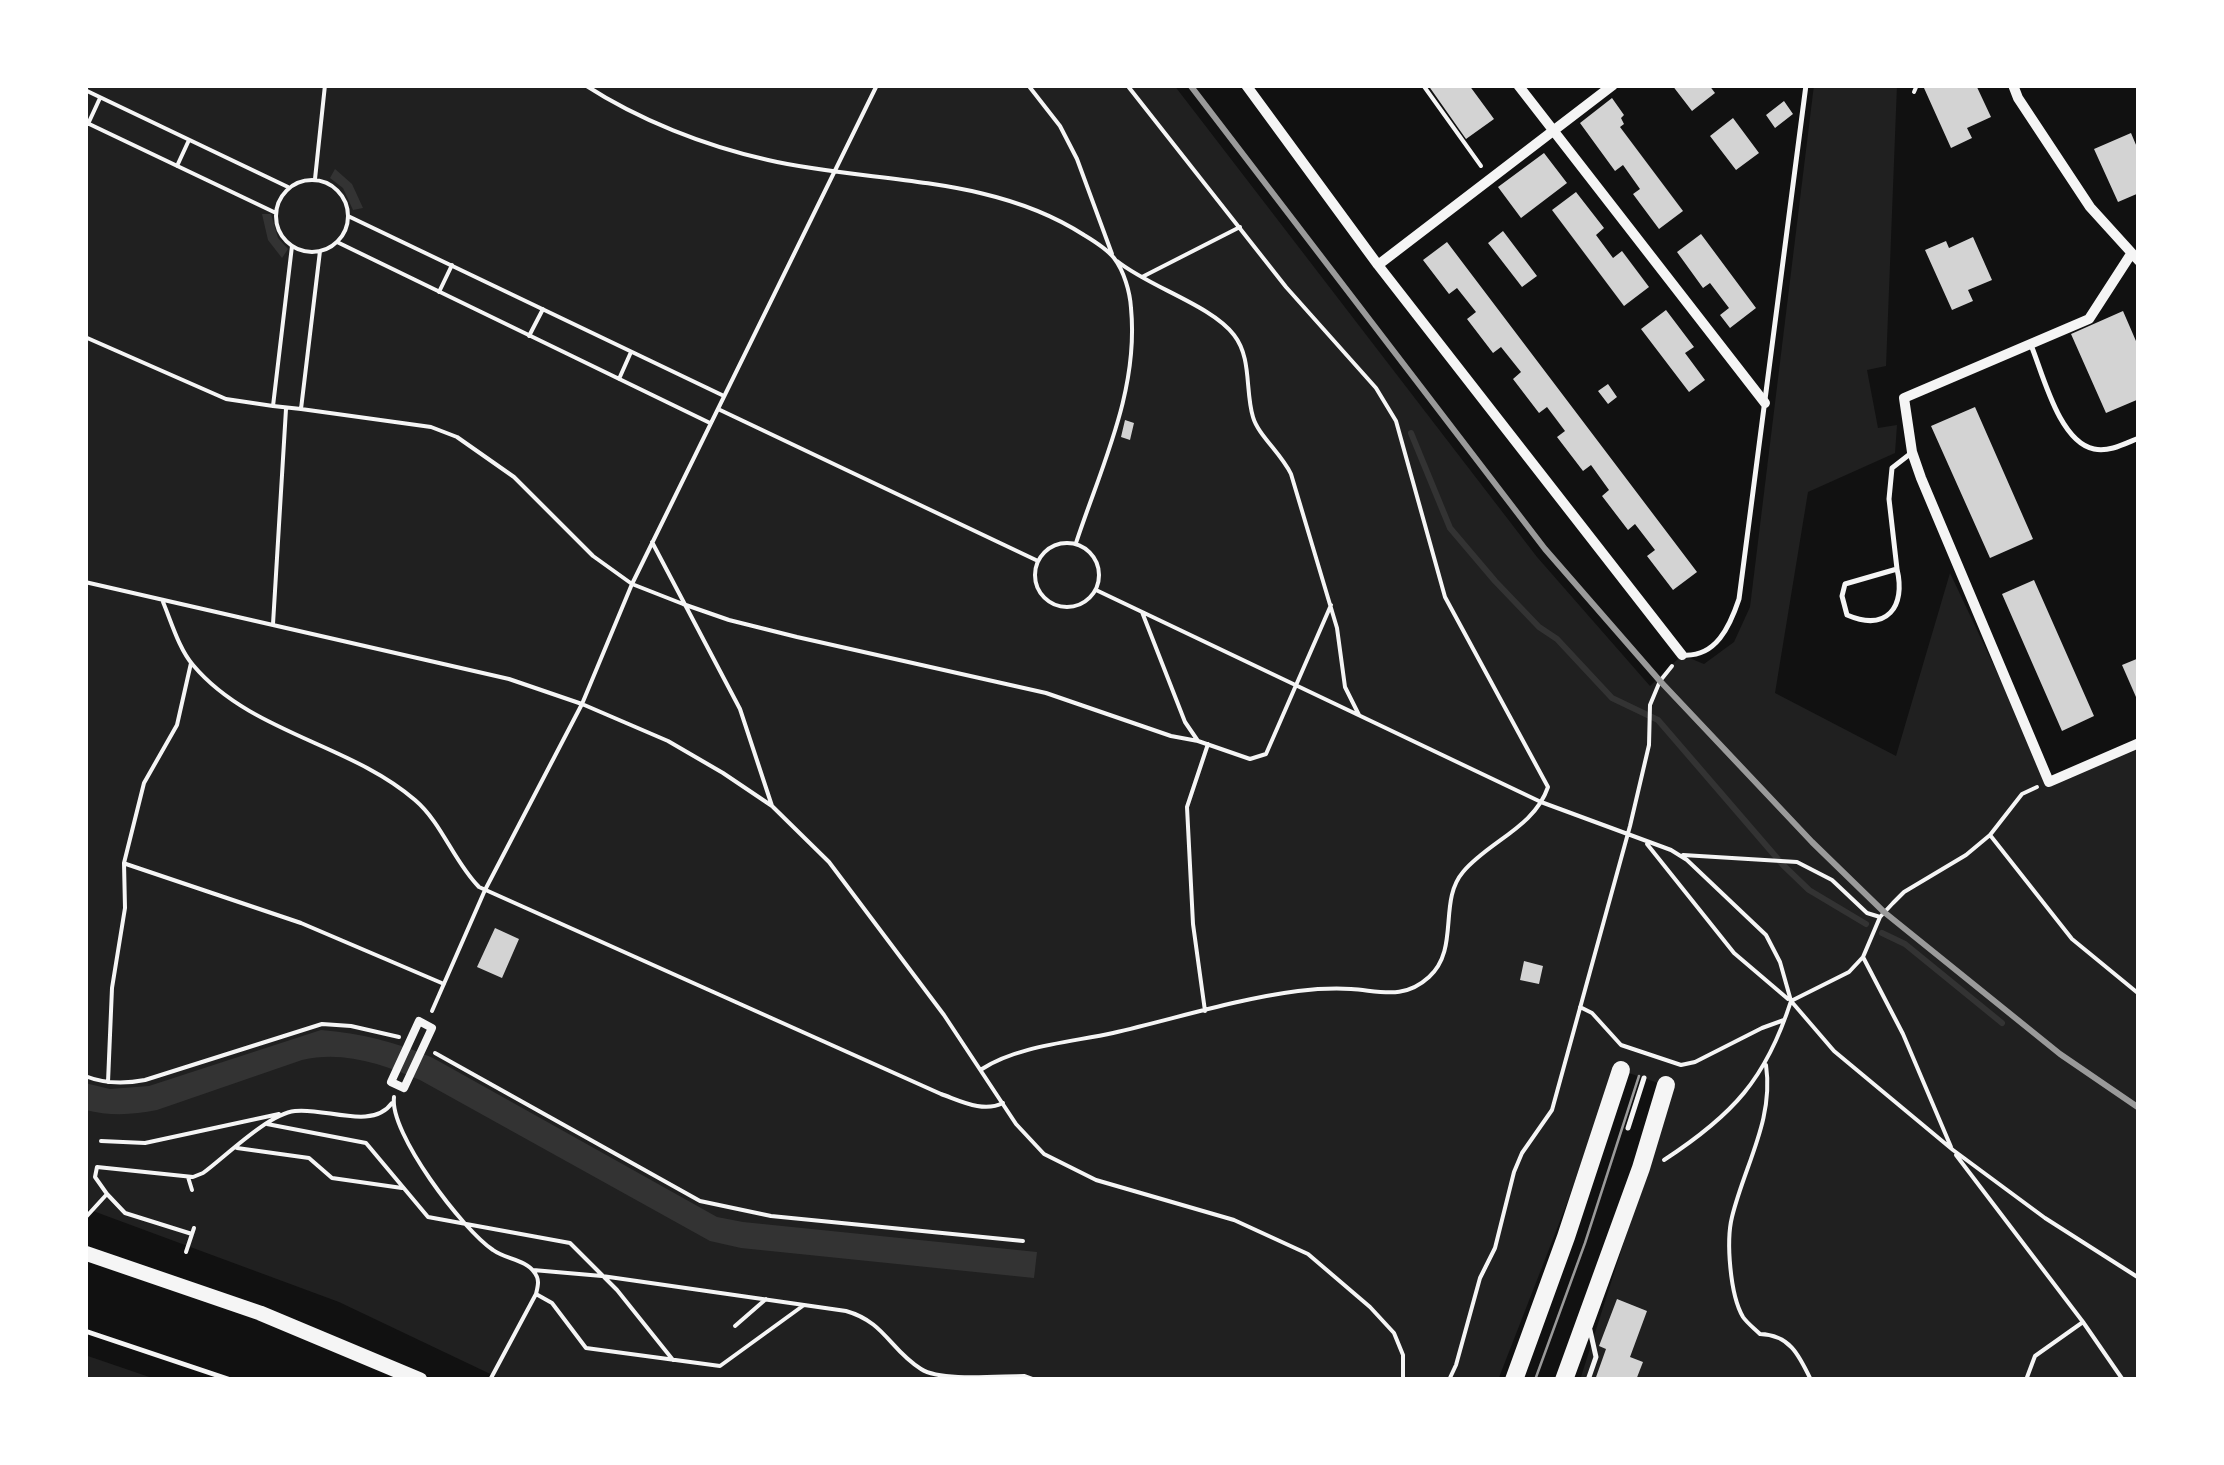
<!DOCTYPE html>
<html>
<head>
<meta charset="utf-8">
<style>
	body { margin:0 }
	#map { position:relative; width:2224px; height:1465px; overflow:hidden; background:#111; font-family:Spectral,serif }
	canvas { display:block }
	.frame { position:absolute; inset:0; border:88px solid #fff; pointer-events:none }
</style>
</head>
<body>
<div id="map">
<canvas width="2224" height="1465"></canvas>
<div class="frame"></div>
</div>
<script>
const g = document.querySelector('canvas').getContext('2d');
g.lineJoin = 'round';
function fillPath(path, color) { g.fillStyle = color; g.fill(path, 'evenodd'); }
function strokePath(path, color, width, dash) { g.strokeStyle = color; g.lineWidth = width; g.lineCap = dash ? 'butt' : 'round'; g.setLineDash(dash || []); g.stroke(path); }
const green = new Path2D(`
	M85 85H1174L1537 557 1650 686 1682 655 1704 664 1734 642 1750 607 1814 85H1897L1886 366 1867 370 1878 428 1897 425 1895 453 1808 492 1775 693 1896 756 1950 573 2049 782 2139 743V1380H1580L1673 1088 1614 1068 1567 1203 1498 1380H503L339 1302 85 1208Z
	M85 1355 158 1380H85Z`);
const water = new Path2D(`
	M335 169 352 184 363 208 353 210 343 188 330 178Z
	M262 214H271L278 238 288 249 282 258 268 240Z
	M321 1030C361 1033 396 1042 433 1058L717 1217 743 1222 1037 1252 1034 1278 741 1248 710 1241 420 1080C382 1064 343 1050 302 1060L157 1110C132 1115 110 1116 85 1110V1083L110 1089 149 1086Z`);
const stream = new Path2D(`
	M1411 433 1450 528 1495 581 1539 627 1557 639 1612 698 1658 720 1783 865 1809 890 1866 924
	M1882 933 1905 944 2002 1023`);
const building = new Path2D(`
	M1428 85H1469L1494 119 1466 139Z
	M1672 85H1709L1715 93 1692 111Z
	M1930 85H1976L1991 117 1967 128 1972 138 1951 148 1924 88Z
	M1612 98 1624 115 1621 118 1624 124 1620 127 1683 211 1659 229 1633 194 1640 189 1623 165 1615 171 1580 123Z
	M1784 101 1793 114 1775 128 1766 115Z
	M1733 118 1759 153 1736 170 1710 136Z
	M2131 133 2139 152V193L2118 202 2094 149Z
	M1544 153 1567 183 1521 218 1498 187Z
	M1576 192 1604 228 1596 235 1613 258 1622 251 1649 287 1624 306 1552 210Z
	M1503 231 1537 276 1522 287 1488 243Z
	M1701 234 1756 308 1730 328 1720 315 1729 308 1710 283 1703 288 1677 252Z
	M1973 237 1992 280 1968 290 1973 301 1952 310 1925 250 1946 241 1949 248Z
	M1447 242 1697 572 1673 590 1647 556 1655 550 1635 524 1628 530 1602 496 1609 490 1591 465 1583 471 1557 437 1565 431 1547 407 1539 413 1513 379 1521 372 1501 347 1493 353 1467 319 1476 312 1457 288 1449 294 1423 260Z
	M1666 310 1694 347 1685 353 1705 380 1689 392 1641 329Z
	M2123 311 2139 348V399L2106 413 2071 334Z
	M1608 384 1617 397 1608 404 1598 391Z
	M1975 407 2033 539 1990 558 1931 426Z
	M1125 420 1134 423 1130 440 1121 437Z
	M2034 580 2094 716 2062 731 2002 594Z
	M2139 658V696L2136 697 2122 665Z
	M495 928 519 939 502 978 477 967Z
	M1524 961 1543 966 1539 984 1520 980Z
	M1617 1299 1647 1311 1630 1357 1643 1362 1636 1380H1595L1606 1349 1599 1346Z`);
const path = new Path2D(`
	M585 85C639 120 705 146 768 160 873 184 990 174 1084 235 1094 241 1107 249 1114 258 1124 271 1130 292 1131 308 1139 391 1101 467 1076 543
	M1028 85 1060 126 1077 159 1112 254
	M1423 85 1481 166
	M85 90 288 187
	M1914 92 1917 85
	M85 122 276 213
	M88 124 100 98
	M177 166 189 140
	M315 179 325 85
	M276 216a36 36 0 1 1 72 0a36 36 0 1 1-72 0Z
	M348 216 724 396
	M337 242 710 423
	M292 246 273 406 301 409 320 251
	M1117 261C1149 287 1211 305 1234 335 1252 358 1245 391 1253 417 1258 435 1281 453 1291 474L1337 628 1345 687 1359 715
	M1142 277 1240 227
	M439 292 452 265
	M529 336 543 309
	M85 337 226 399 273 406
	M619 379 631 352
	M301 409 431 427 457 437 514 477 593 556 632 584 683 604 729 620 797 637 1046 693 1171 736 1198 741 1185 722 1142 612
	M718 409 1038 561
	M652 542 740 709 772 806
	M1035 575a32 32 0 1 1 64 0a32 32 0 1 1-64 0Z
	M85 582 509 679 582 704 668 741 723 773 772 806 829 862 944 1015 1016 1124 1044 1154 1096 1180 1234 1220 1308 1254 1370 1307 1394 1333 1403 1355V1380
	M1096 590 1541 802 1671 850 1687 860 1766 935 1780 962 1791 1001 1834 1051 1953 1150 2045 1218 2139 1278
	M163 602C171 621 179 649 193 665 250 733 351 744 415 800 442 823 454 862 479 887L941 1094C961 1101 983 1113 1003 1103
	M273 624 286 409
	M1198 741 1250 759 1266 754 1331 605
	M1990 835 2072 939 2139 994
	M1647 844 1734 953 1788 999
	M1683 855 1797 862 1832 880 1867 913 1880 917
	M126 864 301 923 444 984
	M1863 957 1903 1034 1951 1147
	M1580 1007 1592 1013 1621 1045 1681 1065 1695 1062 1762 1028 1784 1020
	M432 1011 485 890 582 704 632 584 877 85
	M1205 1011 1193 924 1187 807 1208 744
	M435 1053 700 1201 771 1216 1023 1241
	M1766 1065C1774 1120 1745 1164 1732 1217 1726 1241 1730 1295 1743 1317 1747 1323 1755 1329 1760 1334 1790 1335 1799 1355 1811 1380
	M982 1069C1017 1046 1072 1042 1113 1033 1174 1019 1236 999 1298 991 1315 989 1333 988 1351 989 1381 991 1404 1000 1429 977 1460 949 1438 901 1463 872 1489 841 1534 828 1548 787L1445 597 1396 421 1376 388 1286 287 1127 85
	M85 1076C105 1084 124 1084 145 1080L322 1024 351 1026 399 1037
	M108 1082 112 988 125 908 124 863 144 783 177 725 191 663
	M394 1097C389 1133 463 1230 493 1250 505 1259 526 1260 534 1272 540 1279 538 1286 536 1294L490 1380
	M267 1124 366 1143 428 1217 570 1243 617 1290 673 1360
	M101 1141 145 1143 279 1114
	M237 1148 309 1158 332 1178 402 1188
	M1956 1155 2083 1322 2123 1380
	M1664 1160C1733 1115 1766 1079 1791 1001L1849 972 1863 957 1880 917 1893 903 1904 892 1966 855 1990 835 2022 794 2037 787
	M188 1177 192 1190
	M107 1194 125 1213 192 1234
	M86 1217 107 1194 95 1177 97 1167 193 1177 203 1173C226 1156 268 1114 295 1111 325 1107 372 1131 392 1103
	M186 1252 194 1228
	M533 1270 602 1276 846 1311C885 1322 890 1350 921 1369 941 1382 999 1376 1024 1376L1035 1380
	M536 1294 552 1303 586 1348 720 1366 804 1305
	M735 1326 766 1299
	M1449 1380 1456 1365 1480 1278 1495 1248 1514 1172 1522 1153 1552 1110 1630 826 1649 745 1650 705 1660 681 1672 666
	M2026 1380 2035 1356 2083 1322`);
const service = new Path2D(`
	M2031 345C2043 374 2059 442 2094 449 2110 452 2124 444 2139 438
	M1897 569C1906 607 1887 632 1847 615L1842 596 1845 584 1897 569 1889 499 1892 468 1910 454
	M1682 655C1716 658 1730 626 1739 599L1806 85
	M1628 1128 1644 1078
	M85 1331 231 1380
	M1588 1380 1596 1357 1590 1330`);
const pedestrian = new Path2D(`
	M419 1021 432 1028 404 1088 391 1082Z`);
const minor = new Path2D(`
	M1246 85 1378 265 1682 655
	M1518 85 1765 403
	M2013 85 2018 98 2090 207 2139 261
	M2131 254 2089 319 1904 398 1912 452 1921 478 2049 782 2139 743
	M1378 265 1613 85`);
const secondary = new Path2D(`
	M85 1253 260 1313 420 1380`);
const primary = new Path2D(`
	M1514 1380 1566 1237 1621 1070
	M1564 1380 1641 1168 1666 1085`);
const tram = new Path2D(`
	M1535 1380 1585 1243 1639 1076`);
const rail = new Path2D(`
	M1190 85 1545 549 1660 681 1812 842 1884 912 2060 1054 2139 1108`);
fillPath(green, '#202020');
fillPath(water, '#333');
strokePath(stream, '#333', 6);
fillPath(building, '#d3d3d3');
strokePath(path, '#f5f5f5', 4);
strokePath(service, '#f5f5f5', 5);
strokePath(pedestrian, '#f5f5f5', 8);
strokePath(minor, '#f5f5f5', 10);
strokePath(secondary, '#f5f5f5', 15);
strokePath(primary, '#f5f5f5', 18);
strokePath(tram, '#9a9a9a', 2.5);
strokePath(rail, '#9a9a9a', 6);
</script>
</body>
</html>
